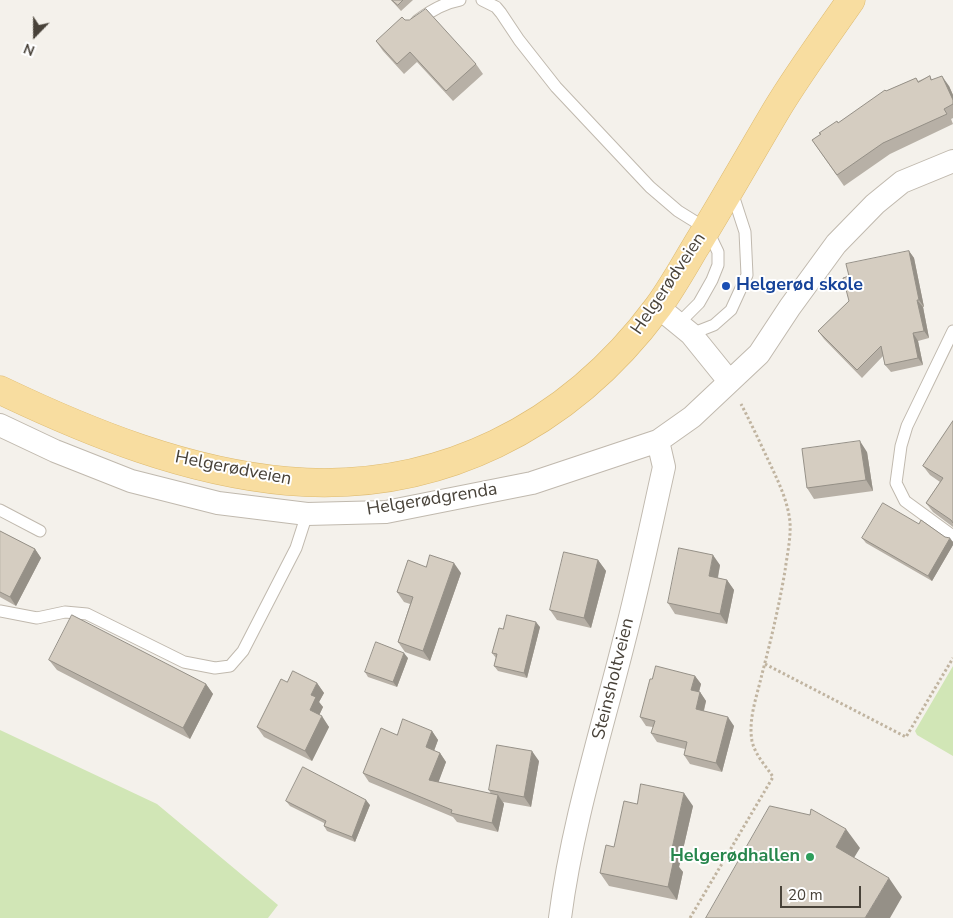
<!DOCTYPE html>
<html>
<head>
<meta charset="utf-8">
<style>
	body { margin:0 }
	#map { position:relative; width:953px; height:918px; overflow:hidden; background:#f4f1eb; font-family:"Nunito Sans",sans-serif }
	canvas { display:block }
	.north { position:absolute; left:10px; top:10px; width:50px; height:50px; -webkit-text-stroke:4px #fff; paint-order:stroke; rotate:202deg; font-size:14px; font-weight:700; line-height:20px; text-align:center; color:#484239 }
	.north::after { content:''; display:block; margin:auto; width:18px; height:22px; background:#484239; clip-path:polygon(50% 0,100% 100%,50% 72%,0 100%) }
	.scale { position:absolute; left:780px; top:886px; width:81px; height:22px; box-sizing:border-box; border:2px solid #484239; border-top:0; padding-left:6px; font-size:15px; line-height:18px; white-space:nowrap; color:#484239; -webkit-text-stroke:4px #fff; paint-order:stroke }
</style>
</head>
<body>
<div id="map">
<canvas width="953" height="918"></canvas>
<div class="north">N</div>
<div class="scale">20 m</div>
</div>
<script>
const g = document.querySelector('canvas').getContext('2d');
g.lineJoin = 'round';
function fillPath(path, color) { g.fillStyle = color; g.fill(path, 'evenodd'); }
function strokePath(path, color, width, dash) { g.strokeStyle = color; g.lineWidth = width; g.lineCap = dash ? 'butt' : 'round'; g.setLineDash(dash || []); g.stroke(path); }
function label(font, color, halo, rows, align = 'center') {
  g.font = font + ' "Nunito Sans",sans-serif'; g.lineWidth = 4; g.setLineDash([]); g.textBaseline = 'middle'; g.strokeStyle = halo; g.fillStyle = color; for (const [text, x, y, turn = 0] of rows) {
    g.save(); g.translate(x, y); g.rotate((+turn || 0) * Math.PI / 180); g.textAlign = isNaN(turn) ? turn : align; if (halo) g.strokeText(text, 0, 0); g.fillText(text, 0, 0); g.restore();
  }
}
const green = new Path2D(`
	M953 666V756L917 735 915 731Z
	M0 730 157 804 278 905 268 918H0Z`);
const path = new Path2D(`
	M765 664 906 737 953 658
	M690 918 773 777C766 766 755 755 752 741 748 719 757 696 762 674 771 640 779 606 785 571 787 555 791 539 790 522 788 503 780 485 772 468 762 447 752 425 741 404`);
const service = new Path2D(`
	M482 0 496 7 501 13 519 40 556 87 650 187 678 211 707 229 718 252V265L712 280 699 303 678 324
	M417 21C430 11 443 3 460 0
	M953 331 907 426 901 446 896 483 905 501 953 536
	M691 334 714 325 731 310 747 275 745 232 732 192
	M0 510 40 531
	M0 611 37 618 65 612 87 614 184 662 215 668 230 666 243 651 296 548 307 514`);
const minor = new Path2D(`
	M658 307 691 334 729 381
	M0 425 55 451 131 481 218 503 307 514 386 512 532 483 658 441 692 417 759 354 790 307 836 244 875 204 902 182 953 161
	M560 918C572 824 601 733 624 641 639 584 651 525 664 467L658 441`);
const primary = new Path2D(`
	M0 390C90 433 187 472 287 481 438 494 569 427 658 307 671 289 682 270 693 251 722 204 749 156 777 109 800 71 826 36 851 0`);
const wall = new Path2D(`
	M391 0H413L401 11Z
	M376 41 476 64 483 74 453 101 417 62 404 74 383 51Z
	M930 76 932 80 949 86 953 95V118L951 119 953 124 890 154 844 186 812 140 838 123 886 91 916 78 918 81Z
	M909 251 914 258 924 307H923L929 338 918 341 923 365 891 372 885 365 883 356 862 378 824 339 818 331 849 301V276Z
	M953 421V527L933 512 926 503 940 482 930 475 923 466Z
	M867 452 873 491 814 499 807 488Z
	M919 524 953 542V545L932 581 866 543 862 538Z
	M0 531 35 549 41 558 16 606 0 597Z
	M598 560 606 571 591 628 557 620 550 610Z
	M720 565 718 578 727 580 734 590 727 624 675 614 668 603Z
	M426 567 461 573 430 661 405 652 398 642 410 604 404 602 397 592Z
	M540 627 527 678 498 671 494 666 496 658 492 653 503 629Z
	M408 658 397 687 368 677 365 672Z
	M49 660 206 684 213 694 190 739 57 670Z
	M695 676 701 684 699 692H700L706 701 704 711 734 726 722 772 690 764 684 755 685 749 657 742 651 733 653 727 646 726 640 717 652 679Z
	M287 682 317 683 324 693 319 702 323 707 319 715 329 727 312 761 264 737 257 727Z
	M432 731 438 740 434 751 440 753 446 762 438 782 491 794 489 790 539 761 531 807 503 802 504 804 498 832 457 822 453 817 369 782 363 773 397 735Z
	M286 801 370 805 355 842 327 831 324 826V823L290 806Z
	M637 804 693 806 679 867 683 872 677 900 609 886 600 873Z`);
const shadedWall = new Path2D(`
	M942 76 949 86 953 95V100Z
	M909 251 914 258 924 307 919 300Z
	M917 300 923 307 929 338 924 331Z
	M913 333 918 341 923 365 918 358Z
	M860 441 867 452 873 491 866 480Z
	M950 538 953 542V545L932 581 928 576Z
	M35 549 41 558 16 606 10 597Z
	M713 555 720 565 716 586 709 576Z
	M598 560 606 571 591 628 584 618Z
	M454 563 461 573 430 661 423 651Z
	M727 580 734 590 727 624 720 614Z
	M536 622 540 627 527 678 524 673Z
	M404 653 408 658 397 687 393 682Z
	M695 676 701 684 697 699 691 690Z
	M317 683 324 693 319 702 323 707 317 720 310 710 311 695Z
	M206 684 213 694 190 739 183 728Z
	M700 692 706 701 702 717 696 709Z
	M322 716 329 727 312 761 305 751Z
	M728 717 734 726 722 772 716 763Z
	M432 731 438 740 432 756 426 747Z
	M532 751 539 761 531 807 524 797Z
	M440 753 446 762 436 789 429 780Z
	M684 793 693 806 679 867 683 872 677 900 668 887 670 858Z
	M498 795 504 804 498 832 492 823Z
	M366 800 370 805 355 842 352 837Z
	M846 829 860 848 849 866 836 847Z
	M889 878 902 897 890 918H865Z`);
const building = new Path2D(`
	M392 0H403L398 5Z
	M426 9 476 64 446 91 410 52 397 64 376 41 402 17 405 20H409Z
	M930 76 931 80 942 76 953 100V104L944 109 947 114 883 143 837 175 812 140 821 134 819 133 837 121 838 123 885 90 886 91 916 78 918 82Z
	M909 251 919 300H917L924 331 913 333 918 358 885 365 881 346 857 370 818 331 849 301 843 278 849 276 846 264Z
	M953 421V523L951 520 926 503 943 478 923 466Z
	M860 441 866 480 807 488 802 449Z
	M883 503 919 524 921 520 945 537 950 538 928 576 862 538Z
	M0 531 35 549 10 597 0 592Z
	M679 548 713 555 709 576 727 580 720 614 668 603Z
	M564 552 598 560 584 618 550 610Z
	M430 555 454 563 423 651 398 642 413 597 397 592 408 560 426 567Z
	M72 615 206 684 183 728 49 660Z
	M507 615 536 622 524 673 494 666 497 654 492 653 499 628 503 629Z
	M376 642 404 653 393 682 365 672Z
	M656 666 695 676 691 690 700 692 696 709 728 717 716 763 684 755 687 742 651 733 655 721 640 717 650 679H652Z
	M293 671 317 683 311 695 316 697 310 710 322 716 305 751 257 727 281 679 287 682Z
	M403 719 432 731 426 747 440 753 429 780 498 795 492 823 451 813 452 810 363 773 381 728 397 735Z
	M497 745 532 751 524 797 489 790Z
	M303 767 366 800 352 837 324 826 326 821 286 801Z
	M641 784 684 793 670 858 674 859 668 887 600 873 606 845 614 847 624 801 637 804Z
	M770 806 810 815 811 809 846 829 836 847 889 878 865 918H706Z`);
const markers = [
	[726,286,5,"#1a4fb4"],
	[810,857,5,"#2e9e5b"]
];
const streetNames = [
	["Helgerødveien",669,284,-56],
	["Helgerødveien",233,469,11],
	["Helgerødgrenda",432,500,-9],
	["Steinsholtveien",614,679,-76]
];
const transitNames = [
	["Helgerød skole",736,286]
];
const leisureNames = [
	["Helgerødhallen",800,857]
];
fillPath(green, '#d1e6b6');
strokePath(service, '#c0b9ae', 13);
strokePath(minor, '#c0b9ae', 24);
strokePath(primary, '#ddba70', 29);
strokePath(path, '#c0b4a0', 3, [2.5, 2.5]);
strokePath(service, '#fff', 11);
strokePath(minor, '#fff', 22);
strokePath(primary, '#f8dda0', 28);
fillPath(wall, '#b7b0a6');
fillPath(shadedWall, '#959087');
fillPath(building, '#d5cdc1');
strokePath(building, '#959087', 1);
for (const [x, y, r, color] of markers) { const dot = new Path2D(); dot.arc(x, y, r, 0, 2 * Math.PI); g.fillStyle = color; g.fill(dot); strokePath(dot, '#fff', 2); }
label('18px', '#484239', '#fff', streetNames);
label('bold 18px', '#164399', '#fff', transitNames, 'left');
label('bold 18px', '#27864d', '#fff', leisureNames, 'right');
</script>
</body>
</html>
